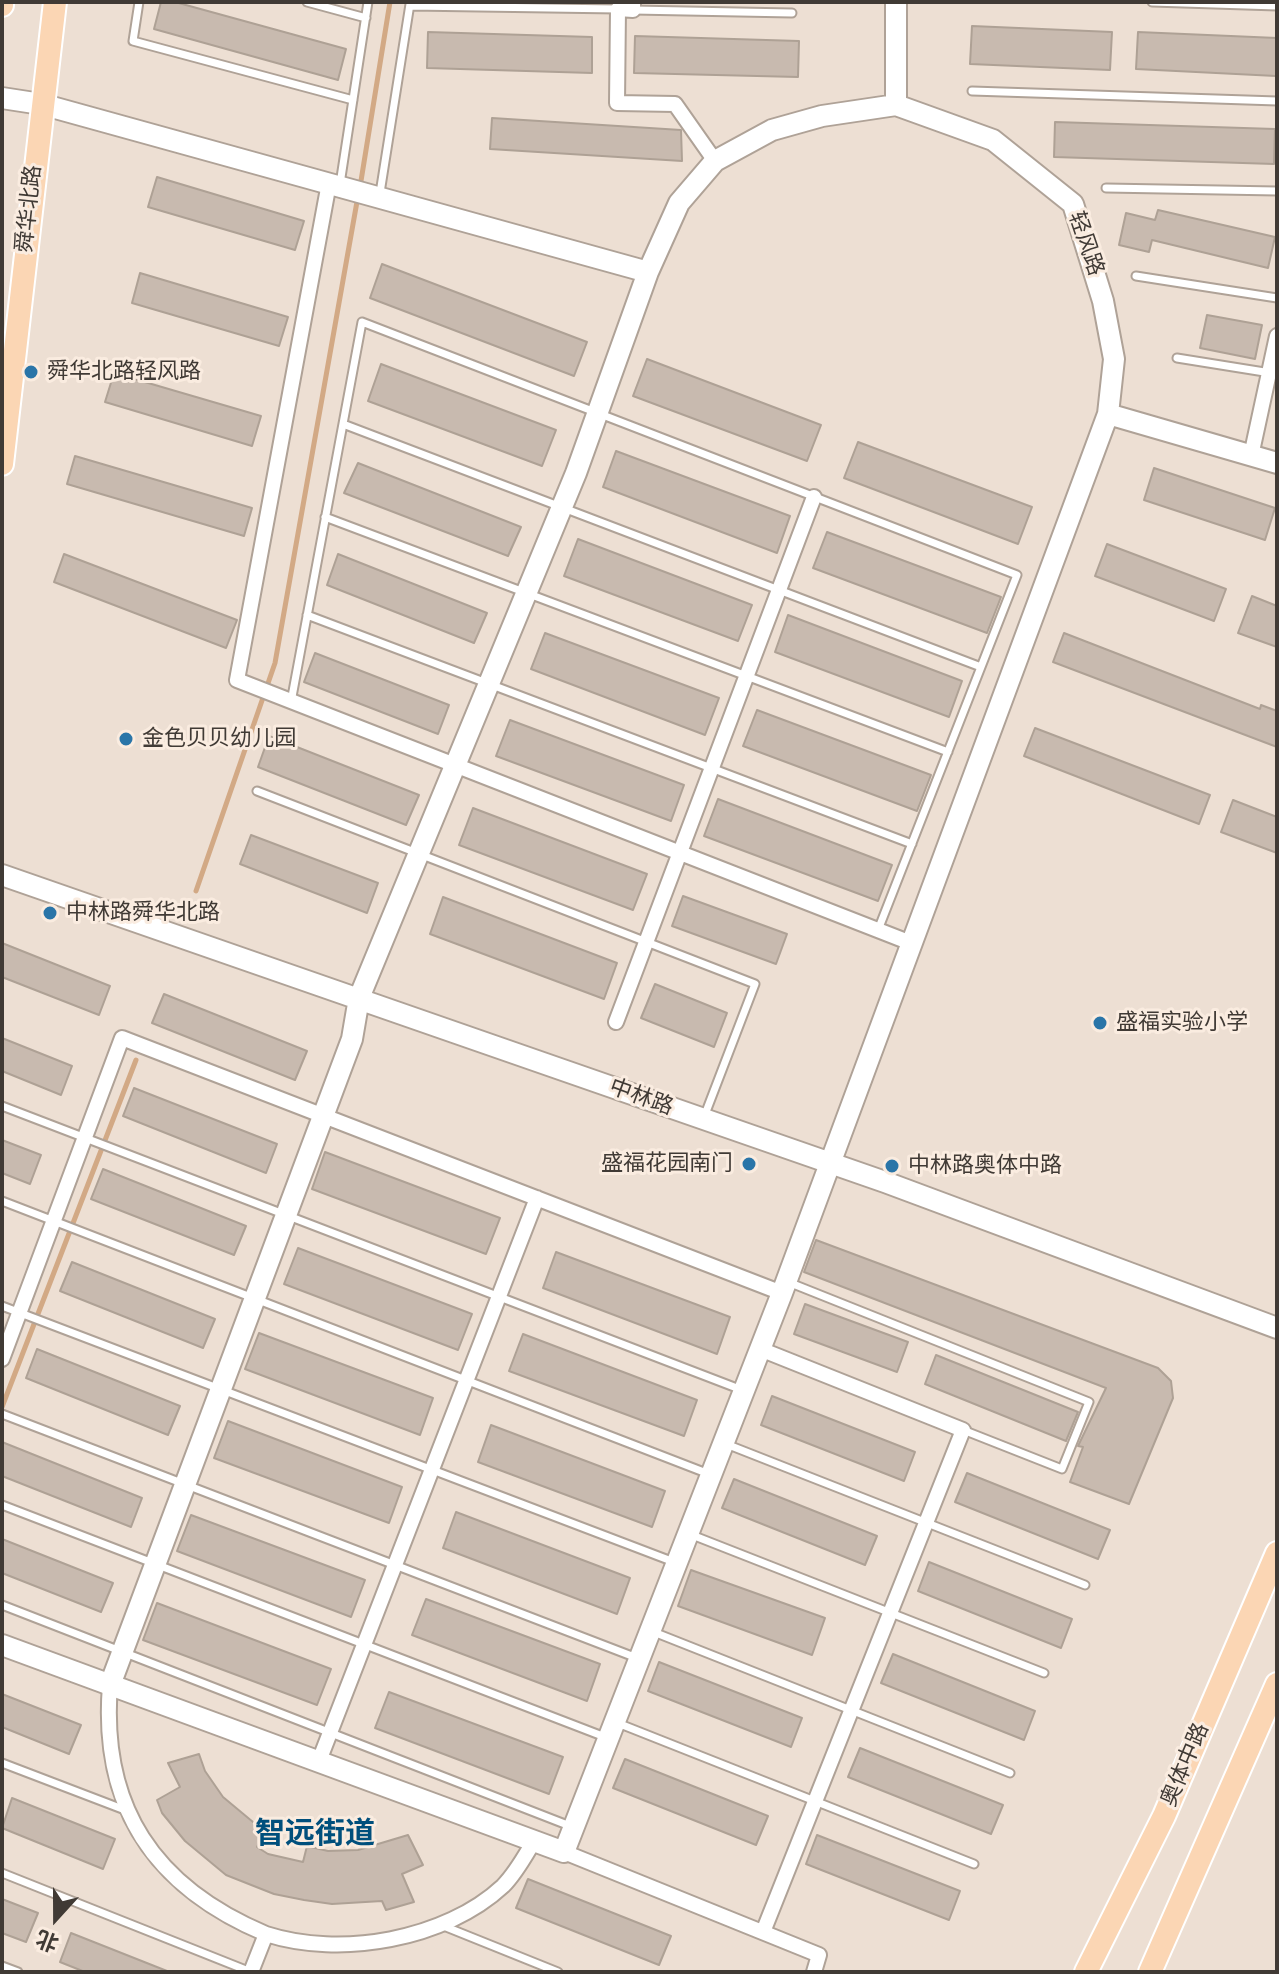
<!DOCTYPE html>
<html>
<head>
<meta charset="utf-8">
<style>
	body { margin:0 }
	#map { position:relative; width:1279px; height:1974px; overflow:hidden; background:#eddfd3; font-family:Roboto,"Noto Sans SC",sans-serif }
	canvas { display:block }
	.frame { position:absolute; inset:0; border:4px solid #403a35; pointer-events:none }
	.north { position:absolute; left:16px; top:1878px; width:80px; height:80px; -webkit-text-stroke:6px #faece0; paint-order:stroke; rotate:201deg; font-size:22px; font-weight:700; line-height:32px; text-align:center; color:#403a35 }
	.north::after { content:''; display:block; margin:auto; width:28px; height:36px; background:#403a35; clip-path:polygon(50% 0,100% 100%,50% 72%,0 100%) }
</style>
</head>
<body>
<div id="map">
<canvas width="1279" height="1974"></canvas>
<div class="frame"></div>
<div class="north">北</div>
</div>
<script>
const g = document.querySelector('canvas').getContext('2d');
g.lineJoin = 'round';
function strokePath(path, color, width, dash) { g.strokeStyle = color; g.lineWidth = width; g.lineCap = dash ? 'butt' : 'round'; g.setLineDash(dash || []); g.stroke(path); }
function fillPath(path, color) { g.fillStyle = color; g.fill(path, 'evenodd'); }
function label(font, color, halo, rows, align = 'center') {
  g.font = font + ' Roboto,"Noto Sans SC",sans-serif'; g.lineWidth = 6; g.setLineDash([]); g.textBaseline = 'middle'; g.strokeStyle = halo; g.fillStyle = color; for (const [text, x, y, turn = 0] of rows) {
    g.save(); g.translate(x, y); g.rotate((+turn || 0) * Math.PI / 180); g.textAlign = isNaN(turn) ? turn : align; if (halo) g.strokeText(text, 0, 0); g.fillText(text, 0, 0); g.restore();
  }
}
const stream = new Path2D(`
	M360 187 390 2
	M196 891 275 663 358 196
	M2 1407 136 1060`);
const building = new Path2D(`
	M161 2H175L346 49 338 80 154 29Z
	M972 26 1112 32 1110 70 970 64Z
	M428 32 592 37V73L427 68Z
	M1138 32 1277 38 1276 76 1136 69Z
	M635 36 799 41 798 77 634 73Z
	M492 118 681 130 682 161 490 149Z
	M1055 122 1275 129 1274 164 1054 157Z
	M157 177 304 221 295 250 148 207Z
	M1158 210 1275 237 1268 268 1152 240 1149 252 1119 245 1126 213 1155 220Z
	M382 264 587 342 574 376 370 298Z
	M140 273 288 317 279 346 132 303Z
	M1207 315 1262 325 1255 359 1200 348Z
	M647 359 821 425 807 461 633 396Z
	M381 364 556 430 542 466 368 401Z
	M114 373 261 416 252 446 105 402Z
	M858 442 1032 507 1018 544 844 478Z
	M616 451 790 516 777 553 603 487Z
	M75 456 252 508 244 536 67 484Z
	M358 463 521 527 508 556 344 493Z
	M1154 468 1275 508 1265 540 1144 500Z
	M827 532 1001 597 987 633 813 568Z
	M578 539 752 605 738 641 564 576Z
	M1107 544 1226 589 1214 621 1095 576Z
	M64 554 237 620 226 648 54 582Z
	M338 554 487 613 474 643 327 585Z
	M1252 596 1277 606V647L1238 633Z
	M788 615 962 681 949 717 775 652Z
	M545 633 719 698 705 735 531 669Z
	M1064 633 1260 709 1261 705 1277 711V747L1053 662Z
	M315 653 449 705 438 734 304 682Z
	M757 710 931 775 917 811 743 746Z
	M510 720 684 785 671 821 496 756Z
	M1035 728 1210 795 1199 824 1024 756Z
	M269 736 419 795 406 825 258 767Z
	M718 799 892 865 878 901 704 836Z
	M1233 800 1277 817V853L1221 832Z
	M473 808 647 874 633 910 459 845Z
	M251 835 378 883 367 913 240 864Z
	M683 896 787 934 776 964 672 926Z
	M443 897 617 963 604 999 430 934Z
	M2 943 110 986 99 1015 2 977Z
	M655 984 727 1013 714 1047 641 1018Z
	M164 994 307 1051 295 1080 152 1023Z
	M2 1038 72 1066 61 1095 2 1071Z
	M134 1088 277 1144 266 1173 123 1116Z
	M2 1140 41 1155 30 1184 2 1173Z
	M325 1152 500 1218 486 1254 312 1189Z
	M103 1169 246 1226 234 1255 91 1199Z
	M816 1240 1158 1368 1171 1381 1173 1398 1129 1504 1070 1482 1083 1447 1078 1446 1106 1388 804 1272Z
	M298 1248 472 1314 458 1350 284 1284Z
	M556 1252 730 1317 717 1354 543 1288Z
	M72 1262 215 1319 203 1348 60 1291Z
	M805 1304 908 1342 897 1372 794 1334Z
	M259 1333 433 1398 420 1435 245 1369Z
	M523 1334 697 1400 684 1436 509 1371Z
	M37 1349 180 1406 168 1435 26 1378Z
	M936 1355 1078 1412 1066 1441 925 1384Z
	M772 1396 915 1452 904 1481 761 1425Z
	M228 1421 402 1487 389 1523 214 1458Z
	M491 1425 665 1491 652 1527 478 1462Z
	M2 1442 142 1498 131 1527 2 1476Z
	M967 1473 1110 1530 1098 1559 955 1502Z
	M734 1479 877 1536 865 1565 722 1508Z
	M456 1512 630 1578 617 1614 443 1548Z
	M191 1515 365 1580 351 1617 177 1551Z
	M2 1539 113 1583 101 1612 2 1573Z
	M929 1562 1072 1619 1061 1648 918 1591Z
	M691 1570 825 1618 812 1655 678 1606Z
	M426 1599 600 1664 587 1701 412 1635Z
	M157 1603 331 1669 317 1705 143 1640Z
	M893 1654 1035 1711 1024 1740 881 1683Z
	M659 1662 802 1718 791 1747 648 1691Z
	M389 1692 563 1757 549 1794 375 1728Z
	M2 1694 81 1725 69 1754 2 1727Z
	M860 1748 1003 1805 991 1834 848 1777Z
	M199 1754 205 1771 223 1797 265 1832 257 1847 268 1854 303 1862 307 1846 328 1851 358 1850 408 1835 423 1865 402 1874 414 1902 386 1910 382 1901 332 1904 304 1900 274 1894 226 1875 185 1841 162 1813 157 1800 180 1787 168 1763Z
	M625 1759 768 1816 756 1845 613 1788Z
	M12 1798 115 1839 103 1869 2 1828Z
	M817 1835 960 1891 949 1920 806 1864Z
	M528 1879 671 1936 659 1965 516 1908Z
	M2 1899 38 1913 26 1942 2 1933Z
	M71 1933 167 1971V1972H85L60 1962Z`);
const lane = new Path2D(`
	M139 2 133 41 353 100
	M307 2 366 18
	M1152 2 1277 6
	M410 6 618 9
	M633 10 792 13
	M972 91 1277 101
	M340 184 368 2
	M1106 188 1277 191
	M380 193 410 4
	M1136 276 1277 298
	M1177 358 1277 374
	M343 424 981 667
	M325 517 948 752
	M307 615 912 844
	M291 702 362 322 1017 575 878 930
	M257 791 755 984 704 1117
	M2 1106 742 1390
	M2 1201 709 1474
	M788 1282 1089 1402 1062 1469 963 1430
	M2 1306 674 1562
	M2 1414 637 1658
	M726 1444 1085 1585
	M2 1505 605 1737
	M692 1535 1044 1673
	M2 1605 570 1826
	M651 1631 1010 1773
	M615 1722 974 1864
	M2 1763 125 1810
	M2 1873 251 1972
	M441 1925 558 1972
	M2 1966 18 1972`);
const street = new Path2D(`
	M633 2V10L618 9 617 103 675 104 715 161
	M329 183 237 680 911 943
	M1251 456 1277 336
	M616 1022 814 497
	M760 1349 963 1430 763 1932
	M2 1359 122 1038 782 1293
	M110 1685C100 1807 154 1887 266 1934L251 1972
	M319 1761 537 1198
	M564 1852 819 1955 814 1972
	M266 1934C340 1958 445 1940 503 1886 516 1873 525 1856 534 1841`);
const secondary = new Path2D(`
	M896 2V105L993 140 1073 204 1103 301 1114 359 1108 414 1277 463
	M2 98 41 104 648 272
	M2 875 885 1182 1277 1328
	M2 1645 564 1852 782 1293 1108 414
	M110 1685 352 1039 359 998 576 473 648 272 679 203 715 161 772 130 822 116 896 105`);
const primary = new Path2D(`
	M2 5V2
	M2 464 55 2
	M1086 1972 1164 1816 1277 1553
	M1150 1972 1277 1684`);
const markers = [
	[31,372,8,"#2a75a8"],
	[126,739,8,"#2a75a8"],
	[50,913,8,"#2a75a8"],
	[1100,1023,8,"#2a75a8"],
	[749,1164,8,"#2a75a8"],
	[892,1166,8,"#2a75a8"]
];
const streetNames = [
	["舜华北路",30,209,-84],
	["轻风路",1085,244,71],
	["中林路",641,1098,20],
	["奥体中路",1186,1765,-67]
];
const poiNames = [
	["舜华北路轻风路",47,372],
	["金色贝贝幼儿园",142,739],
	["中林路舜华北路",66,913],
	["盛福实验小学",1116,1023],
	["盛福花园南门",733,1164,"right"],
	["中林路奥体中路",908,1166]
];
const districtNames = [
	["智远街道",315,1835]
];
strokePath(stream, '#d2a985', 5);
fillPath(building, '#c8baaf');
strokePath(building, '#aea195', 2);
strokePath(lane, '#afa297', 11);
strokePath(street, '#afa297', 18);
strokePath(secondary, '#afa297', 24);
strokePath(primary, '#fff', 26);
strokePath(lane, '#fff', 7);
strokePath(street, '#fff', 14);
strokePath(secondary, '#fff', 20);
strokePath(primary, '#fbd6b4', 22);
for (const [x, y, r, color] of markers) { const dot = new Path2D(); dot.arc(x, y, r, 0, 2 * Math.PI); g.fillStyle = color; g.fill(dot); strokePath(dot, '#faece0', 3); }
label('22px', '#403a35', '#faece0', streetNames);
label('22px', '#403a35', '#faece0', poiNames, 'left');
label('bold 30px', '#004f7c', '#faece0', districtNames);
</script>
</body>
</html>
